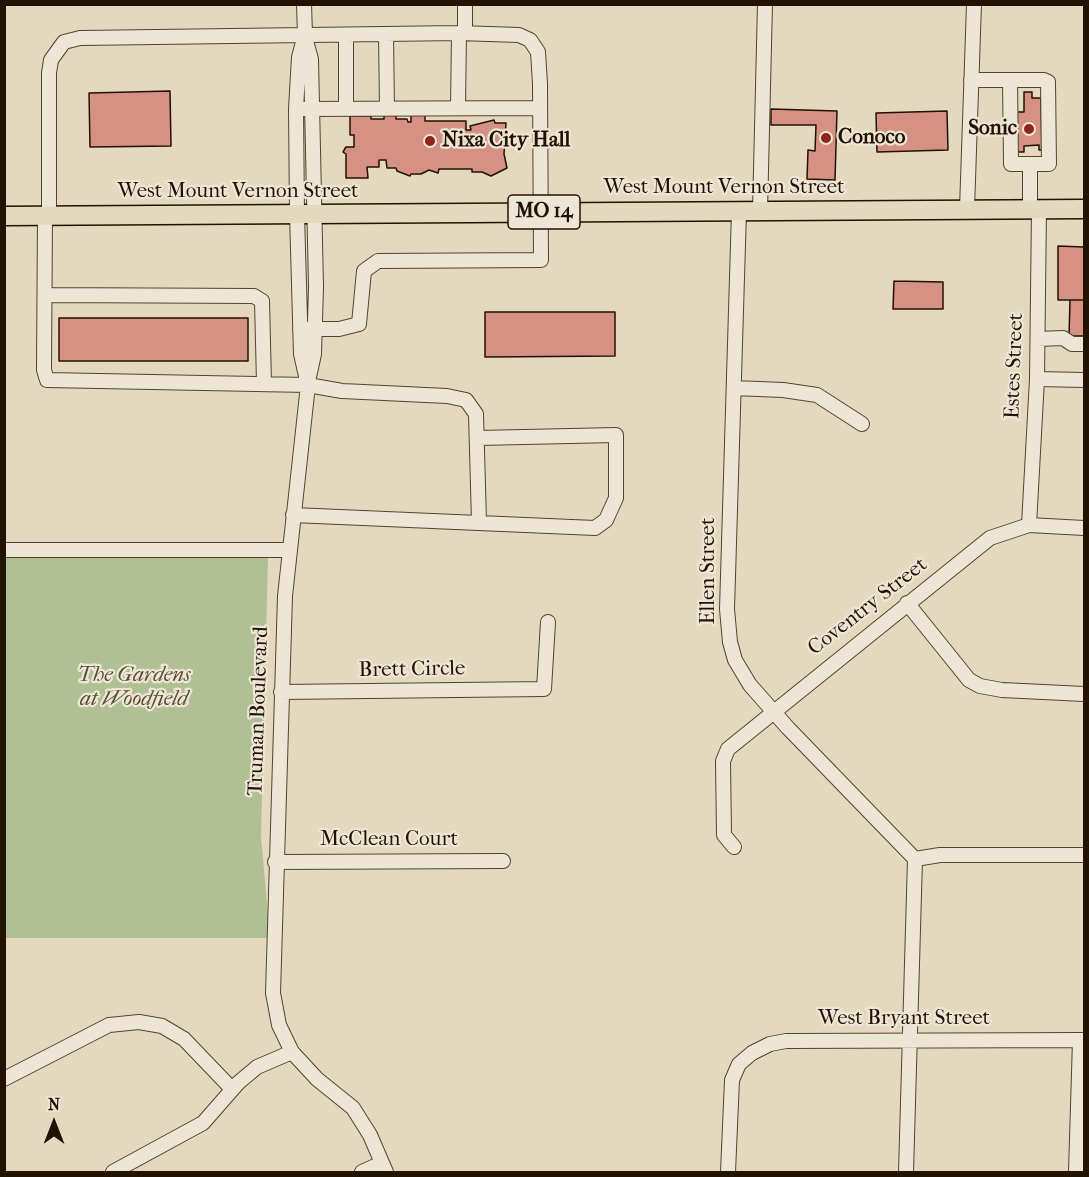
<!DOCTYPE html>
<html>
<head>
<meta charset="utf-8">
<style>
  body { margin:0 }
  #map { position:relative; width:1089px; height:1177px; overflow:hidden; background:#e4d9be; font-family:"IM FELL French Canon",serif }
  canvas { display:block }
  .frame { position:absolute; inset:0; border:6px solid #231102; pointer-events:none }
  .north { position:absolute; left:24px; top:1093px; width:60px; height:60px; -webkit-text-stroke:4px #ede6d5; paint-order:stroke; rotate:0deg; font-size:16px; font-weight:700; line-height:24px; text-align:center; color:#231102 }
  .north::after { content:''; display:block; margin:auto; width:21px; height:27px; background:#231102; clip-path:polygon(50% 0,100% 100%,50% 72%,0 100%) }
</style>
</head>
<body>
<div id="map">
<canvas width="1089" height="1177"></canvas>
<div class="frame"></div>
<div class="north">N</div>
</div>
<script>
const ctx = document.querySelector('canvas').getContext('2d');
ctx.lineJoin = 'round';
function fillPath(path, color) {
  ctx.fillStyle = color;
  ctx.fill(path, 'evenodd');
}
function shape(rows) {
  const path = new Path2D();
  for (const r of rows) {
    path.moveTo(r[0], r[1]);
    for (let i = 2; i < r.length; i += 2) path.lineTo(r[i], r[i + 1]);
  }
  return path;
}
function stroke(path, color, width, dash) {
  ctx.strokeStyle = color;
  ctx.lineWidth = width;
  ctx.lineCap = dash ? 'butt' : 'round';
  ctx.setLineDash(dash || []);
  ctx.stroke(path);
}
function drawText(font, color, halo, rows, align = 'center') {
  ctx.font = font + ' "IM FELL French Canon",serif';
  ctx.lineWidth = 4.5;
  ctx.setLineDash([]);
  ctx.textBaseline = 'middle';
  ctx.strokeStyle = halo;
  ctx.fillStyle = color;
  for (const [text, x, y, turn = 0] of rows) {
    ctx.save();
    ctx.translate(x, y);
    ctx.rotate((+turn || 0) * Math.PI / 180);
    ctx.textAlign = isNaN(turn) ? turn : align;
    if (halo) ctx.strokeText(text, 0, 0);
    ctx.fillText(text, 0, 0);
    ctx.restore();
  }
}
fillPath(shape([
  [279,555,268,557,261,836,270,938,5,938,4,556]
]), '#b1c094');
const building = shape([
  [170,91,171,146,90,147,89,93,170,91],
  [1024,92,1032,92,1032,98,1041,98,1042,150,1039,150,1039,145,1024,146,1024,152,1016,152,1016,112,1024,112,1024,92],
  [771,109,837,111,835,180,807,179,808,150,815,151,816,125,771,125,771,109],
  [947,111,948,150,877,152,876,113,947,111],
  [384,115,396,115,396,119,407,119,408,122,411,122,411,115,425,115,425,121,466,121,466,130,471,130,470,126,494,120,495,123,506,123,504,154,507,168,491,176,482,172,472,172,472,169,439,169,438,173,429,170,421,174,411,174,410,176,397,171,396,168,387,168,386,160,379,160,379,167,367,167,368,178,346,178,346,154,343,152,346,147,354,147,354,135,350,135,350,116,371,116,371,119,384,119,384,115],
  [1058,246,1084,247,1084,300,1058,300,1058,246],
  [894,281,943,282,943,309,893,309,894,281],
  [1070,300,1084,300,1084,336,1069,336,1070,300],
  [485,312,615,312,615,356,485,357,485,312],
  [59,318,248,318,248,361,59,361,59,318]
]);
fillPath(building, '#d49184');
stroke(building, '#231102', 1.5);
const minor = shape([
  [304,4,305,35,299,57,296,109,297,214,301,354,308,385,285,596,273,993,279,1025,292,1052,317,1079,353,1108,370,1135,386,1172],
  [465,4,465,33],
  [386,34,387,109],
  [346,35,346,109],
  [305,37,311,59,316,287,314,354,309,377],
  [971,80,1044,80,1048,82,1049,164,1011,164,1010,80],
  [458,108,459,33],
  [304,109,540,108],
  [967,209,974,4],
  [1030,209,1030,166],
  [739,211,727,609,730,642,735,660,750,685,788,728,915,859,906,1172],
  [760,211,765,4],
  [45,216,44,370,47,380,308,385,342,391,447,396,466,400,476,414,479,522],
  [49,216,49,73,51,60,64,42,80,38,459,33,519,35,530,40,538,52,540,84,541,260,378,261,364,271,359,324,339,329,300,329],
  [45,295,254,296,262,301,264,383],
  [1038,339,1063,338,1072,344,1084,344],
  [1037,379,1084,380],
  [734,388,783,390,817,395,862,424],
  [293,515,595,528,606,520,616,498,616,435,478,438],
  [1029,525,1037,379,1039,209],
  [4,550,288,550],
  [907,603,969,680,980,686,1002,690,1084,694],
  [281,692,544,689,548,622],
  [734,847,724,835,723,761,728,749,990,538,1029,525,1084,528],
  [915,859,940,855,1084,855],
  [275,862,503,861],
  [4,1079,109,1025,139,1022,162,1026,184,1039,232,1089],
  [113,1172,203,1123,238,1083,257,1067,292,1052],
  [362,1172,382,1163],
  [728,1172,732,1080,739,1064,752,1053,770,1044,786,1041,1084,1040],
  [1076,1172,1080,1040]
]);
const major = shape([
  [4,216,1084,209]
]);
stroke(minor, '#534331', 16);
stroke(major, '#231102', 21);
stroke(minor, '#ede6d5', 14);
stroke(major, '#e4d9be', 18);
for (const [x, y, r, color] of [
  [1029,129,6,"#8f2418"],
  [826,138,6,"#8f2418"],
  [430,141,6,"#8f2418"]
]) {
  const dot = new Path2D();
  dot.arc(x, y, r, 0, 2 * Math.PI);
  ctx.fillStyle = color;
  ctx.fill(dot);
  stroke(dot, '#ede6d5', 2);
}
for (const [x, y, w] of [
  [544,212,72]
]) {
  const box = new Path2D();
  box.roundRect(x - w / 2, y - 17, w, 34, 4.5);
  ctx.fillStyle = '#ede6d5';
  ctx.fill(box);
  stroke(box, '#231102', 1.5);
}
drawText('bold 20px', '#231102', null, [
  ["MO 14",544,212]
]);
drawText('bold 21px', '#231102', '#ede6d5', [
  ["Sonic",1017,129,"right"],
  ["Conoco",838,138],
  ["Nixa City Hall",442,141]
], 'left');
drawText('21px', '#231102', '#ede6d5', [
  ["West Mount Vernon Street",724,188],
  ["West Mount Vernon Street",238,192],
  ["Estes Street",1015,366,-88],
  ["Ellen Street",709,571,-90],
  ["Coventry Street",868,607,-38],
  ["Brett Circle",412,670,-1],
  ["Truman Boulevard",259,711,-88],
  ["McClean Court",389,840],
  ["West Bryant Street",904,1019]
]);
drawText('italic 21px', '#554e35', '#ede6d5', [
  ["The Gardens",134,676],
  ["at Woodfield",134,700]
]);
</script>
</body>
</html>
